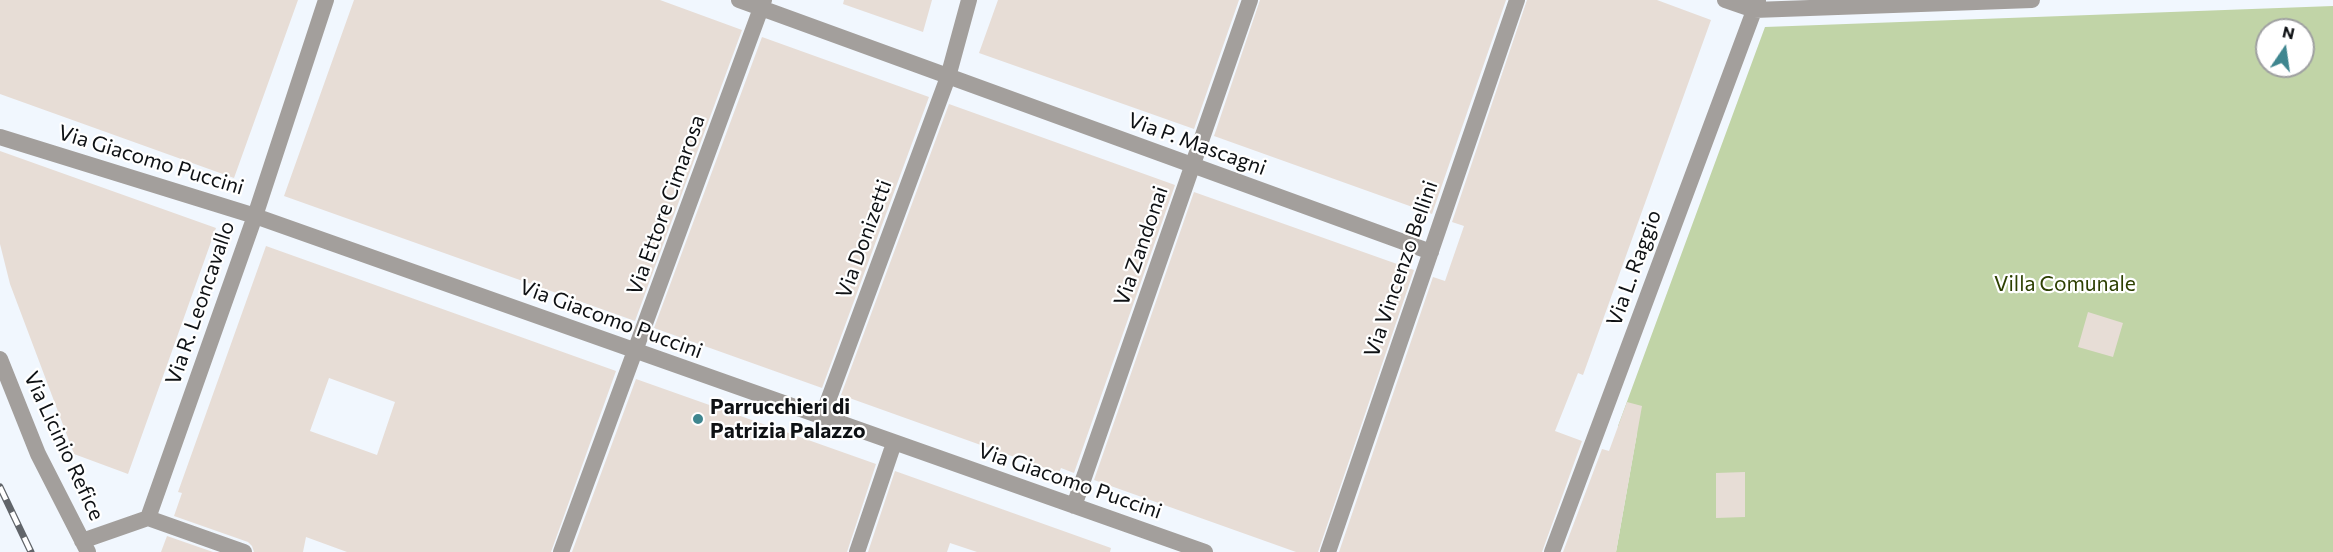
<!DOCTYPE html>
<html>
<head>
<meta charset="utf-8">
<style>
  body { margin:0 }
  #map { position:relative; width:2333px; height:552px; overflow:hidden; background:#f1f7fe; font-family:Commissioner,sans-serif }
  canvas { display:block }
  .north { position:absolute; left:2255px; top:18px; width:60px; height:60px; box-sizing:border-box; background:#fff; border:2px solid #9fa0a1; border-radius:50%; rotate:13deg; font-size:16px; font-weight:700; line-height:24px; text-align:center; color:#0e1114 }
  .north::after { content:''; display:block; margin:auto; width:21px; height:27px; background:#3f868f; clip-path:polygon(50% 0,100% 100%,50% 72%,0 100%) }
</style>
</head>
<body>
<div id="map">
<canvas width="2333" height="552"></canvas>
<div class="north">N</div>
</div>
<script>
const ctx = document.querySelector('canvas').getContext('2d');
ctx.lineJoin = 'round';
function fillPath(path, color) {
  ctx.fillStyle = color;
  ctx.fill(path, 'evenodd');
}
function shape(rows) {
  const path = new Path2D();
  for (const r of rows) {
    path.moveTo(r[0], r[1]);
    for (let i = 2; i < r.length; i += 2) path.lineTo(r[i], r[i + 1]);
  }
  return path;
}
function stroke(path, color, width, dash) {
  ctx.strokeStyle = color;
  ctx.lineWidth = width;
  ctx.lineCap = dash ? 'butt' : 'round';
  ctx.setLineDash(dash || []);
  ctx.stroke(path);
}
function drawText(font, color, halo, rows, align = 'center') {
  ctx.font = font + ' Commissioner,sans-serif';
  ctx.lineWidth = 4.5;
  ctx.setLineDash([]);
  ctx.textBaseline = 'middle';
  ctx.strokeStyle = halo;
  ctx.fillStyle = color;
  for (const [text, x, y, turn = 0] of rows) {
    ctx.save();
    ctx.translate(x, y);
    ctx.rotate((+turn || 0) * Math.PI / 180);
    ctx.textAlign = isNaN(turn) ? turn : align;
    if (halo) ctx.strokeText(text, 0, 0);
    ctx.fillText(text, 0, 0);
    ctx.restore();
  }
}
fillPath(shape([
  [2333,6,2333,552,1616,552,1637,433,1618,426,1765,27],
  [2267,30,2303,30,2303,66,2267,66]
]), '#c1d4a7');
fillPath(shape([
  [0,0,298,0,234,178,0,94],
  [354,0,660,0,742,30,635,321,284,196],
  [844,0,932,0,923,32,843,4],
  [998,0,1239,0,1194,129,979,53],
  [1260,0,1506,0,1432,214,1214,136],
  [1527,0,1657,0,1711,20,1583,375,1578,373,1555,431,1582,441,1542,552,1339,552,1433,277,1445,281,1464,226,1452,222],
  [762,37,929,97,822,388,654,328],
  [949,104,1175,185,1074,473,1061,468,1059,473,841,395],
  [0,151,216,228,128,474,74,454,10,284,0,244],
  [1194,192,1414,270,1318,552,1296,552,1094,480],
  [266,246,616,371,551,552,347,552,306,537,303,552,254,552,252,546,248,542,174,516,182,493,178,492],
  [329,378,395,402,377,455,310,431],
  [2088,312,2123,323,2113,357,2078,347],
  [636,379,876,464,847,552,572,552],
  [1627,402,1642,406,1616,552,1563,552,1602,449,1609,451],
  [895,471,1111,548,1110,552,977,552,950,543,947,552,868,552],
  [1745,472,1745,517,1716,518,1716,473],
  [167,536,213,552,161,552]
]), '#e7ddd6');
stroke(shape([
  [739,0,1431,252],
  [1725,0,1754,10,2032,0],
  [0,137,255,216,1205,552],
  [0,359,38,454,88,552],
  [822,417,948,77,969,0],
  [1074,506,1250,0],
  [148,518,255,216,326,0],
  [82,541,148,518,244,552],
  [561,552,764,0],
  [857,552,894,443],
  [1328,552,1517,0],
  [1552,552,1758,0]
]), '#a39f9c', 16);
const rail = shape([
  [0,487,31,552]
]);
stroke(rail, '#61656a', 7);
stroke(rail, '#fff', 4.5, [14]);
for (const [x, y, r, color] of [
  [698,419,6,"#3f868f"]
]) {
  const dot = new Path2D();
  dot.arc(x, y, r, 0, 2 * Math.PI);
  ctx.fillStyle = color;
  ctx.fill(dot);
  stroke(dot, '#fff', 2);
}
drawText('21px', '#0e1114', '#fff', [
  ["Via P. Mascagni",1197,144,20],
  ["Via Giacomo Puccini",151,160,17],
  ["Via Ettore Cimarosa",666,205,-70],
  ["Via Donizetti",864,239,-70],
  ["Via Zandonai",1141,246,-71],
  ["Via L. Raggio",1634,268,-70],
  ["Via Vincenzo Bellini",1401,269,-71],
  ["Via R. Leoncavallo",200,303,-71],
  ["Via Giacomo Puccini",611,319,20],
  ["Via Licinio Refice",64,446,65],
  ["Via Giacomo Puccini",1070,481,19]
]);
drawText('21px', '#2c3f00', '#fff', [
  ["Villa Comunale",2065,284]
]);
drawText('bold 21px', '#0e1114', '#fff', [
  ["Parrucchieri di",710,407],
  ["Patrizia Palazzo",710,431]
], 'left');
</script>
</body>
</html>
